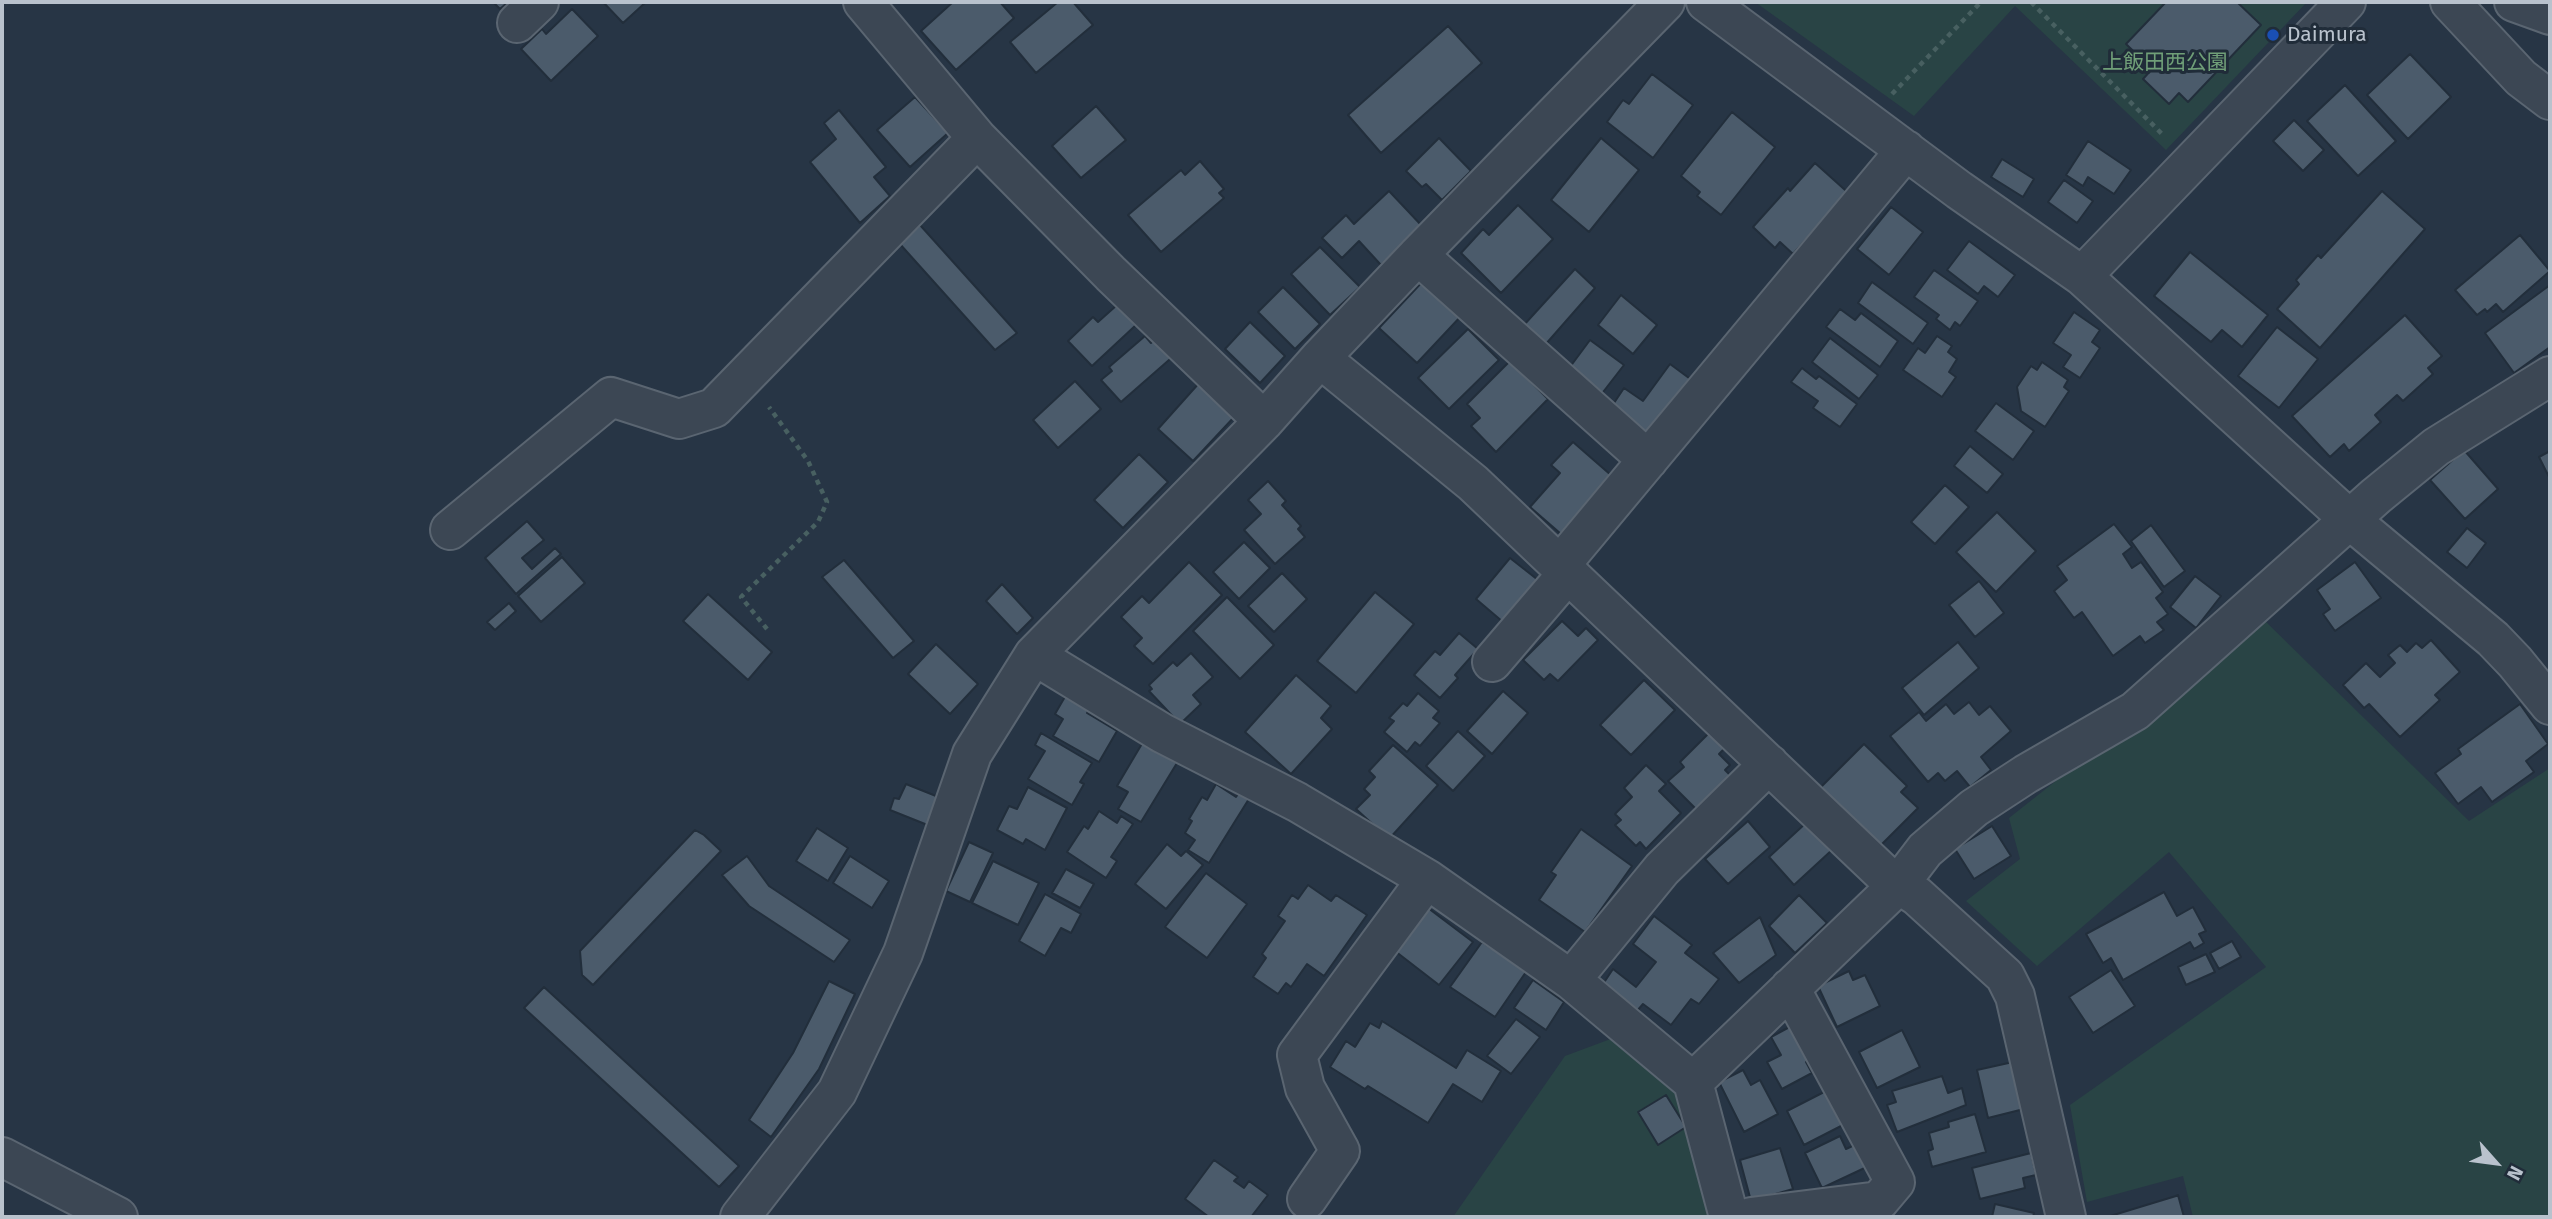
<!DOCTYPE html>
<html>
<head>
<meta charset="utf-8">
<style>
  body { margin:0 }
  #map { position:relative; width:2552px; height:1219px; overflow:hidden; background:#273545; font-family:"Fira Sans",sans-serif }
  canvas { display:block }
  .frame { position:absolute; inset:0; border:4px solid #b9c2cd; pointer-events:none }
  .north { position:absolute; left:2461px; top:1128px; width:70px; height:70px; -webkit-text-stroke:5px #202c39; paint-order:stroke; rotate:118deg; font-size:19px; font-weight:700; line-height:28px; text-align:center; color:#b9c2cd }
  .north::after { content:''; display:block; margin:auto; width:24px; height:32px; background:#b9c2cd; clip-path:polygon(50% 0,100% 100%,50% 72%,0 100%) }
</style>
</head>
<body>
<div id="map">
<canvas width="2552" height="1219"></canvas>
<div class="frame"></div>
<div class="north">N</div>
</div>
<script>
const ctx = document.querySelector('canvas').getContext('2d');
ctx.lineJoin = 'round';
function fillPath(path, color) {
  ctx.fillStyle = color;
  ctx.fill(path, 'evenodd');
}
function shape(rows) {
  const path = new Path2D();
  for (const r of rows) {
    path.moveTo(r[0], r[1]);
    for (let i = 2; i < r.length; i += 2) path.lineTo(r[i], r[i + 1]);
  }
  return path;
}
function stroke(path, color, width, dash) {
  ctx.strokeStyle = color;
  ctx.lineWidth = width;
  ctx.lineCap = dash ? 'butt' : 'round';
  ctx.setLineDash(dash || []);
  ctx.stroke(path);
}
function drawText(font, color, halo, rows, align = 'center') {
  ctx.font = font + ' "Fira Sans","Noto Sans JP",sans-serif';
  ctx.lineWidth = 6;
  ctx.setLineDash([]);
  ctx.textBaseline = 'middle';
  ctx.strokeStyle = halo;
  ctx.fillStyle = color;
  for (const [text, x, y, turn = 0] of rows) {
    ctx.save();
    ctx.translate(x, y);
    ctx.rotate((+turn || 0) * Math.PI / 180);
    ctx.textAlign = isNaN(turn) ? turn : align;
    if (halo) ctx.strokeText(text, 0, 0);
    ctx.fillText(text, 0, 0);
    ctx.restore();
  }
}
fillPath(shape([
  [1755,2,2307,2,2166,150,2015,6,1914,116],
  [2262,618,2469,821,2550,768,2550,1217,2193,1217,2183,1176,2087,1202,2070,1105,2266,967,2169,852,2037,966,1966,901,2020,859,2009,818],
  [1624,1034,1675,1078,1710,1217,1453,1217,1565,1056]
]), '#294445');
const building = shape([
  [493,2,508,2,500,9,493,2],
  [603,2,646,2,623,23,603,2],
  [953,2,1000,2,1014,18,956,70,921,31,953,2],
  [1058,2,1073,2,1093,25,1036,73,1010,42,1058,2],
  [2166,2,2237,2,2261,25,2188,102,2179,93,2169,104,2143,79,2152,69,2126,44,2166,2],
  [572,9,598,36,551,81,521,49,542,29,546,34,572,9],
  [1448,26,1482,63,1381,153,1348,115,1448,26],
  [2410,54,2451,97,2408,139,2367,95,2410,54],
  [1652,74,1693,105,1653,158,1607,122,1623,100,1629,104,1652,74],
  [2345,85,2396,141,2358,176,2307,121,2345,85],
  [915,97,948,133,910,167,877,130,915,97],
  [1096,106,1126,140,1081,178,1052,146,1096,106],
  [839,110,886,167,874,177,890,196,860,223,810,162,836,139,824,123,839,110],
  [1732,112,1775,147,1721,215,1697,196,1700,192,1681,176,1732,112],
  [2294,120,2324,150,2303,171,2273,141,2294,120],
  [1439,138,1471,171,1442,200,1426,184,1422,187,1406,171,1439,138],
  [1601,138,1639,170,1589,232,1551,200,1601,138],
  [2088,141,2131,170,2114,194,2088,177,2083,186,2066,175,2088,141],
  [2002,159,2034,179,2023,197,1991,177,2002,159],
  [1200,161,1224,189,1219,193,1224,198,1161,252,1128,215,1181,170,1185,175,1200,161],
  [1815,163,1854,198,1827,216,1793,254,1780,242,1775,248,1753,227,1788,188,1790,191,1815,163],
  [2064,180,2093,201,2077,223,2048,202,2064,180],
  [1389,191,1422,226,1381,265,1359,241,1342,258,1322,238,1346,215,1354,224,1389,191],
  [2382,191,2425,229,2320,348,2277,309,2299,284,2296,280,2318,255,2321,258,2382,191],
  [1518,205,1553,239,1501,293,1461,253,1483,229,1489,235,1518,205],
  [1891,207,1923,232,1889,275,1857,249,1891,207],
  [920,225,1017,333,995,350,899,243,920,225],
  [2520,235,2550,271,2503,312,2496,304,2487,312,2485,309,2477,315,2455,290,2520,235],
  [1969,241,2015,275,1998,297,1984,286,1978,294,1947,270,1969,241],
  [1320,247,1360,287,1330,315,1291,274,1320,247],
  [2190,252,2268,315,2242,347,2222,330,2211,342,2154,296,2190,252],
  [1575,269,1595,288,1545,345,1523,326,1575,269],
  [1934,270,1978,301,1960,326,1955,322,1950,330,1936,319,1939,315,1914,297,1934,270],
  [1425,279,1463,314,1417,363,1379,328,1425,279],
  [1872,282,1928,323,1913,344,1858,303,1872,282],
  [2550,285,2550,347,2514,373,2485,333,2550,285],
  [1283,287,1320,324,1295,349,1258,312,1283,287],
  [1621,295,1657,325,1633,354,1598,325,1621,295],
  [1117,305,1136,325,1092,366,1068,341,1093,317,1098,322,1117,305],
  [1840,309,1855,320,1861,313,1898,341,1880,367,1826,327,1840,309],
  [2074,312,2100,330,2092,342,2100,348,2080,378,2063,367,2071,355,2053,343,2074,312],
  [2405,315,2442,356,2428,368,2433,374,2403,401,2397,395,2375,415,2381,422,2349,451,2344,444,2330,457,2292,416,2405,315],
  [1250,322,1285,356,1260,383,1225,349,1250,322],
  [2277,327,2318,359,2279,408,2238,376,2277,327],
  [1468,329,1499,360,1449,409,1418,378,1468,329],
  [1160,335,1177,353,1121,402,1101,380,1112,371,1109,367,1145,336,1151,343,1160,335],
  [1937,336,1952,346,1948,352,1957,359,1949,372,1956,377,1942,397,1903,370,1918,348,1925,353,1937,336],
  [1830,338,1878,375,1859,399,1812,362,1830,338],
  [1590,340,1624,365,1600,396,1567,371,1590,340],
  [1510,361,1548,399,1496,452,1471,426,1480,418,1467,404,1510,361],
  [2042,362,2068,380,2064,387,2069,391,2045,427,2021,411,2017,387,2031,366,2037,370,2042,362],
  [1670,364,1693,381,1653,439,1610,409,1624,388,1643,401,1670,364],
  [1802,368,1816,379,1819,376,1857,404,1840,427,1813,408,1818,401,1791,382,1802,368],
  [1075,381,1101,409,1058,448,1033,420,1075,381],
  [1200,382,1236,415,1193,461,1158,429,1200,382],
  [1996,403,2034,431,2013,460,1975,431,1996,403],
  [1573,442,1612,476,1561,534,1530,507,1560,473,1551,465,1573,442],
  [1970,446,2003,474,1987,493,1954,466,1970,446],
  [2464,450,2498,489,2465,519,2430,480,2464,450],
  [2550,451,2550,476,2549,477,2539,457,2550,451],
  [1139,454,1168,482,1123,528,1094,500,1139,454],
  [1268,481,1286,501,1282,505,1301,526,1298,529,1305,537,1275,564,1244,530,1261,514,1248,500,1268,481],
  [1945,485,1969,507,1935,544,1911,522,1945,485],
  [1997,512,2036,551,1996,592,1956,552,1997,512],
  [527,521,544,540,522,558,532,569,555,548,561,554,516,594,485,558,527,521],
  [2114,524,2132,547,2123,554,2132,568,2141,562,2163,592,2156,598,2168,614,2157,622,2164,630,2145,643,2140,636,2113,656,2082,612,2074,618,2054,591,2067,580,2057,566,2114,524],
  [2151,525,2185,571,2164,587,2131,541,2151,525],
  [2467,528,2486,543,2467,568,2447,552,2467,528],
  [1244,542,1270,568,1239,599,1213,572,1244,542],
  [562,557,585,583,541,622,518,596,562,557],
  [1510,558,1538,580,1503,622,1476,599,1510,558],
  [844,560,914,641,893,658,822,577,844,560],
  [1189,562,1222,595,1153,664,1134,646,1142,638,1121,617,1142,596,1149,603,1189,562],
  [2355,562,2381,598,2335,631,2323,614,2330,609,2317,590,2355,562],
  [1282,573,1307,599,1274,632,1248,606,1282,573],
  [2195,576,2221,596,2196,628,2170,607,2195,576],
  [1979,581,2004,613,1975,637,1949,605,1979,581],
  [1002,584,1033,618,1017,634,986,601,1002,584],
  [1375,592,1414,624,1356,693,1317,661,1375,592],
  [708,594,772,652,748,680,683,621,708,594],
  [1227,597,1274,645,1240,679,1193,631,1227,597],
  [509,603,516,611,495,630,487,622,509,603],
  [1562,621,1578,636,1586,628,1598,640,1558,681,1550,674,1544,680,1523,660,1562,621],
  [1459,633,1478,649,1455,675,1458,678,1440,698,1414,675,1435,651,1440,655,1459,633],
  [2431,640,2460,672,2435,695,2440,700,2400,737,2369,704,2364,708,2343,685,2366,663,2380,677,2395,663,2388,655,2400,645,2407,652,2416,643,2422,648,2431,640],
  [1958,642,1979,668,1924,715,1902,688,1958,642],
  [936,644,978,684,950,714,908,674,936,644],
  [1191,653,1213,677,1193,695,1201,704,1180,724,1149,691,1152,689,1149,685,1173,662,1177,666,1191,653],
  [1296,675,1331,706,1321,718,1332,729,1291,774,1245,732,1296,675],
  [1644,680,1675,710,1631,755,1600,725,1644,680],
  [1503,691,1528,713,1492,754,1467,731,1503,691],
  [1418,693,1439,711,1433,718,1440,723,1420,746,1415,742,1407,752,1384,732,1394,721,1389,718,1403,703,1407,706,1418,693],
  [1066,695,1089,708,1087,713,1117,731,1099,762,1053,736,1063,719,1055,714,1066,695],
  [1969,702,1979,715,1990,706,2011,731,1981,757,1991,770,1970,787,1957,771,1945,781,1938,773,1928,782,1890,736,1919,712,1926,721,1946,704,1954,714,1969,702],
  [2520,704,2548,744,2526,761,2534,772,2492,802,2481,787,2458,804,2435,773,2461,754,2458,749,2520,704],
  [1712,730,1727,746,1719,754,1730,765,1725,770,1732,777,1698,811,1668,781,1684,767,1680,762,1712,730],
  [1458,731,1485,756,1453,791,1426,766,1458,731],
  [1041,733,1092,763,1080,782,1084,784,1072,805,1028,779,1045,751,1035,745,1041,733],
  [1143,742,1177,763,1141,822,1118,809,1128,792,1117,786,1143,742],
  [1864,744,1907,786,1901,792,1918,808,1879,847,1819,789,1864,744],
  [1393,745,1438,785,1389,839,1356,809,1370,795,1364,789,1375,777,1369,771,1393,745],
  [1646,765,1666,784,1659,791,1681,813,1646,849,1640,842,1636,846,1615,825,1621,820,1615,814,1632,797,1624,788,1646,765],
  [906,784,941,798,930,826,890,810,894,798,899,799,906,784],
  [1216,784,1236,797,1242,788,1252,794,1209,863,1188,850,1195,840,1185,833,1192,821,1189,819,1202,797,1207,800,1216,784],
  [1028,787,1067,808,1045,850,1026,839,1023,844,997,830,1009,806,1017,809,1028,787],
  [1099,811,1117,823,1121,816,1133,824,1111,857,1117,861,1106,878,1067,852,1084,826,1088,829,1099,811],
  [1748,821,1770,847,1728,884,1705,859,1748,821],
  [1807,822,1832,850,1794,885,1769,857,1807,822],
  [1992,826,2011,856,1974,879,1955,849,1992,826],
  [817,828,848,848,828,881,796,861,817,828],
  [1581,829,1632,866,1585,932,1539,900,1556,875,1551,872,1581,829],
  [695,830,704,835,721,851,593,985,582,975,580,951,695,830],
  [969,842,993,853,970,902,946,891,969,842],
  [1167,844,1181,856,1186,851,1203,865,1166,909,1135,884,1167,844],
  [747,856,769,886,850,940,834,962,749,906,722,875,747,856],
  [850,856,889,881,872,908,833,883,850,856],
  [993,861,1039,883,1018,925,972,903,993,861],
  [1066,869,1094,884,1080,908,1052,893,1066,869],
  [1206,873,1247,904,1207,958,1165,927,1206,873],
  [1308,885,1331,901,1336,895,1367,915,1324,976,1307,964,1291,987,1286,983,1278,994,1253,977,1266,958,1262,954,1285,921,1278,916,1292,895,1298,899,1308,885],
  [2164,892,2177,916,2193,907,2206,931,2199,934,2204,943,2194,949,2190,942,2123,980,2111,958,2103,963,2086,934,2164,892],
  [1045,894,1081,914,1071,933,1061,928,1045,956,1019,941,1045,894],
  [1799,895,1827,923,1795,953,1769,926,1799,895],
  [1428,908,1473,942,1439,985,1395,951,1428,908],
  [1654,916,1692,945,1685,953,1719,979,1699,1004,1691,999,1671,1025,1643,1004,1637,1011,1603,984,1613,969,1636,987,1656,962,1633,944,1654,916],
  [1760,917,1776,955,1739,983,1713,953,1760,917],
  [2232,941,2241,957,2219,969,2210,953,2232,941],
  [1482,942,1491,948,1494,945,1528,969,1495,1017,1450,987,1482,942],
  [2206,954,2215,972,2186,985,2178,967,2206,954],
  [2111,970,2135,1006,2093,1033,2069,997,2111,970],
  [1849,971,1853,980,1865,975,1880,1006,1837,1027,1818,986,1849,971],
  [1533,980,1564,1002,1546,1030,1514,1008,1533,980],
  [829,981,855,994,819,1069,771,1137,749,1120,793,1053,829,981],
  [544,987,739,1166,719,1187,524,1008,544,987],
  [1516,1019,1540,1037,1511,1074,1487,1056,1516,1019],
  [1382,1021,1456,1068,1467,1050,1501,1071,1482,1102,1453,1084,1428,1123,1368,1086,1365,1089,1330,1067,1346,1041,1355,1047,1370,1023,1379,1028,1382,1021],
  [1795,1024,1813,1058,1806,1062,1812,1073,1782,1089,1767,1062,1781,1055,1771,1037,1795,1024],
  [1902,1030,1920,1067,1877,1088,1859,1052,1902,1030],
  [2013,1062,2024,1109,1988,1118,1977,1070,2013,1062],
  [1743,1070,1751,1085,1760,1080,1778,1114,1744,1132,1719,1082,1743,1070],
  [1942,1076,1948,1093,1962,1088,1966,1105,1897,1132,1887,1105,1896,1102,1892,1091,1942,1076],
  [1826,1091,1843,1125,1804,1145,1787,1111,1826,1091],
  [1666,1095,1686,1127,1658,1145,1638,1112,1666,1095],
  [1975,1114,1986,1152,1932,1167,1928,1151,1933,1149,1929,1133,1949,1127,1948,1122,1975,1114],
  [1840,1136,1846,1149,1861,1142,1871,1165,1822,1188,1805,1153,1840,1136],
  [1780,1148,1793,1189,1751,1201,1740,1160,1780,1148],
  [2031,1153,2036,1175,2023,1178,2025,1188,1980,1199,1972,1168,2031,1153],
  [1214,1160,1238,1177,1234,1181,1244,1188,1249,1181,1268,1195,1251,1217,1209,1217,1185,1199,1214,1160],
  [2178,1195,2184,1217,2107,1217,2176,1196,2178,1195],
  [1995,1204,2034,1213,2033,1217,1992,1217,1995,1204]
]);
fillPath(building, '#4b5b6b');
stroke(building, '#222e3b', 2);
const minor = shape([
  [863,2,977,138,1111,274,1264,421],
  [1706,2,1959,190,2082,276,2349,519,2493,639,2515,662,2550,705],
  [2450,2,2521,78,2550,100],
  [2514,2,2550,15],
  [517,23,539,2],
  [1418,255,1648,460],
  [2082,276,2346,2],
  [1320,358,1473,483,1887,877,1917,896,2005,976,2015,996,2066,1217],
  [450,530,611,397,679,419,714,408,977,138],
  [1561,564,1906,150],
  [1034,655,1162,733,1297,802,1427,879,1571,980,1693,1082,1729,1217],
  [1492,662,1569,572],
  [1571,980,1662,869,1769,764],
  [1693,1082,1899,884,1925,850,1974,808,2026,774,2135,711,2376,496,2436,447,2550,376],
  [2,1157,118,1217],
  [1307,1199,1340,1151,1305,1088,1297,1055,1427,879],
  [740,1217,837,1092,903,953,972,754,1034,655,1264,421,1320,358,1418,255,1665,2],
  [1751,1217,1879,1201,1895,1182,1790,988]
]);
stroke(minor, '#5a6571', 42);
stroke(shape([
  [2031,2,2163,135],
  [1892,94,1981,2],
  [767,629,741,597,818,522,827,502,808,461,769,407]
]), '#486061', 4.5, [5, 5]);
stroke(minor, '#3c4754', 38);
for (const [x, y, r, color] of [
  [2273,35,7,"#1a4fb4"]
]) {
  const dot = new Path2D();
  dot.arc(x, y, r, 0, 2 * Math.PI);
  ctx.fillStyle = color;
  ctx.fill(dot);
  stroke(dot, '#202c39', 2.5);
}
drawText('21px', '#b9c2cd', '#202c39', [
  ["Daimura",2287,35]
], 'left');
drawText('21px', '#709f78', '#202c39', [
  ["上飯田西公園",2165,63]
]);
</script>
</body>
</html>
